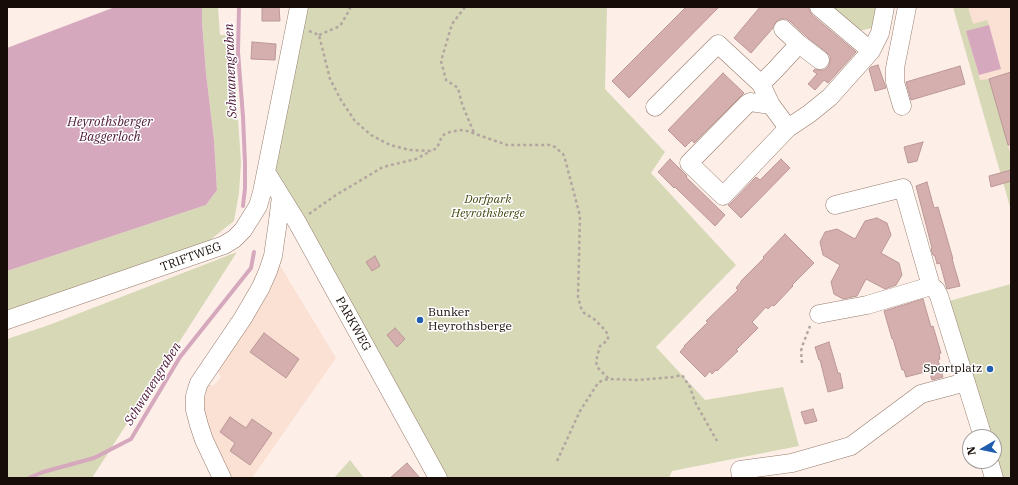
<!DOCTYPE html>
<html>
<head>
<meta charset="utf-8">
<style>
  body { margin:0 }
  #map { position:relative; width:1018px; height:485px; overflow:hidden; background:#fdefe8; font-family:"IBM Plex Serif",serif }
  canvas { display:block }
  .frame { position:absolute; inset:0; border:8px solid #170c07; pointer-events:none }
  .north { position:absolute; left:962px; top:429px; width:40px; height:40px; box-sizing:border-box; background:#fff; border:1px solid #a29e9c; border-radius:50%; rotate:261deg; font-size:11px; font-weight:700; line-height:16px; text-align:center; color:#170c07 }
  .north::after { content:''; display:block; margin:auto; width:14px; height:18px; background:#1f5dae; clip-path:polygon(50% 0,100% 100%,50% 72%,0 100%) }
</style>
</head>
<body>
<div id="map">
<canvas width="1018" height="485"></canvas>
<div class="frame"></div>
<div class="north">N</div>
</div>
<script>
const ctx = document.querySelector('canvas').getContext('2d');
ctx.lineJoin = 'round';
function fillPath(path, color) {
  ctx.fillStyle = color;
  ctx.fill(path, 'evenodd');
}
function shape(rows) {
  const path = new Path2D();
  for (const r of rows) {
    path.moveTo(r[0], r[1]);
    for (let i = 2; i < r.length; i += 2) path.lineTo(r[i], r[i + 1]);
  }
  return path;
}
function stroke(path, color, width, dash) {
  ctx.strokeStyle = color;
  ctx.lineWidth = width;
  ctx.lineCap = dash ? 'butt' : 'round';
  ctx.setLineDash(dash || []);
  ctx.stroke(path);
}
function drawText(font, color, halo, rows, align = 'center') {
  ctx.font = font + ' "IBM Plex Serif",serif';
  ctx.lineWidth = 3;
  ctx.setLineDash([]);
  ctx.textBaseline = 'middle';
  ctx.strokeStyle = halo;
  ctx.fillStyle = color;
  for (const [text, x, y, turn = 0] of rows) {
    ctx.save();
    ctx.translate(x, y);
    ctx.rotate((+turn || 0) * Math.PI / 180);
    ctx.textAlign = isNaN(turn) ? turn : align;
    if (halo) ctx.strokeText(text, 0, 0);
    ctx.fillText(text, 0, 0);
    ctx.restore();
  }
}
fillPath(shape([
  [953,7,1011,7,1011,210,974,81],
  [278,262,336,358,252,478,232,478,206,425,202,407,206,383,213,386,221,377,216,368]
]), '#fae1d4');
fillPath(shape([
  [202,7,218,7,220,35,232,35,241,162,239,193,234,221,205,244,92,283,7,310,7,271,206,205,217,190,214,140,206,73,202,22],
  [308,7,607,7,605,89,665,152,651,173,736,265,656,347,705,400,783,387,799,446,672,471,669,478,448,478,304,218,274,169],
  [828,7,879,7,878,20,872,28,863,30,858,30],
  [953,7,968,7,973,24,987,20,989,25,967,32,980,80,989,79,1011,156,1011,210],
  [237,252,92,478,7,478,7,339,49,325],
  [1011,284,1011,478,1000,478,994,456,994,437,988,437,949,301],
  [350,460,364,478,334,478]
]), '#d6d8b6');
fillPath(shape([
  [115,7,202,7,202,22,206,73,214,140,217,190,206,205,7,271,7,48],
  [989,25,1001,69,979,75,966,31]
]), '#d6a8be');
stroke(shape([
  [239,7,238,52,243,117,245,163,245,188,243,206],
  [29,478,43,472,94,458,131,439,180,357,251,268,254,252]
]), '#d6a8be', 4);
const building = shape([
  [262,7,279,7,280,21,262,21,262,7],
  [686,7,719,7,629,98,612,81,686,7],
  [760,7,808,7,812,15,856,52,828,83,824,80,815,90,808,84,817,74,813,71,815,69,819,70,824,70,828,67,830,62,830,56,826,52,808,38,790,21,786,19,780,19,776,22,773,28,751,53,734,38,760,7],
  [252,42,276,44,275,60,251,59,252,42],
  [878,65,886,88,875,91,869,69,871,67,878,65],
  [960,66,965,84,911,100,906,82,960,66],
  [1011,72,1011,145,1008,145,989,79,1011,72],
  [723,73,744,93,694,143,692,140,685,147,668,130,723,73],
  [923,142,917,161,908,163,904,147,923,142],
  [670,159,687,176,686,177,725,215,715,226,675,187,674,188,658,172,670,159],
  [781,159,790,168,741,218,728,205,731,203,756,177,760,180,781,159],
  [1011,170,1011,181,991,187,989,176,1011,170],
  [927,182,934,208,938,207,953,259,952,259,960,286,947,289,940,263,937,264,935,256,933,255,931,249,932,248,916,186,927,182],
  [877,218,887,223,891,235,881,253,899,263,902,275,896,285,885,289,866,279,857,296,843,299,834,294,831,282,840,265,823,255,820,242,825,232,837,229,855,239,865,221,877,218],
  [785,234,814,263,792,285,793,286,774,306,772,305,768,309,766,307,752,322,758,328,736,350,738,351,717,371,716,370,712,374,710,371,705,377,680,352,685,346,684,346,708,322,706,321,738,290,736,288,741,282,741,281,764,258,763,257,785,234],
  [375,256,380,266,372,271,366,262,375,256],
  [923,299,931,327,933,326,941,353,939,354,940,359,938,360,943,377,932,380,929,371,906,377,904,370,902,370,893,339,892,339,884,311,923,299],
  [395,328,405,339,397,347,387,335,395,328],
  [264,333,299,359,286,378,250,352,264,333],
  [829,342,838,373,840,373,843,388,828,392,820,360,819,360,815,347,829,342],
  [813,409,817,421,805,424,801,412,813,409],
  [230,417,246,428,252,419,272,433,250,465,230,451,235,443,220,432,230,417],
  [407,463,420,478,390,478,407,463]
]);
fillPath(building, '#d4afae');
stroke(building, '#bc9797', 1);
const minor = shape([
  [819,7,871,51],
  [783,29,799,44,820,60],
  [761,84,775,70,799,44],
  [771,105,750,102,747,104,689,163,723,196,788,128,809,114,830,97,871,51,880,33,883,18,885,7],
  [902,106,895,82,895,68,901,38,907,7],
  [655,107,718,44,761,84,771,105,788,128],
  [266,172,297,222,438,478],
  [835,205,903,188,931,286],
  [819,314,867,305,931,286,936,290,939,296,983,437],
  [7,320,224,245,234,239,243,230,258,206,262,192,299,7],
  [989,461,994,478],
  [222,478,204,440,199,425,195,410,195,396,197,389,199,383,243,318,261,287,268,271,273,256,278,221,281,196],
  [741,478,740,470,792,463,851,446,921,394,966,382]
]);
stroke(minor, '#977a6a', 19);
stroke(shape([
  [465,7,452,24,441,61,446,80,458,88,462,104,474,133],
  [309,31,319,35,330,79,341,100,355,121,371,135,390,145,410,150,431,151,437,148,442,136,445,134,450,132,461,130,467,131,507,145,550,145,555,147,563,154,565,159,580,216,578,297,581,308,584,313,594,319,605,330,608,335,608,340,600,346,596,361,597,367,609,379],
  [319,35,340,26,350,9,349,7],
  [309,214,336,195,383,167,416,159,431,151],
  [802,363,801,351,803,344,810,326],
  [557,461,580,411,598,383,603,380,609,379,638,380,673,377,682,375,690,387,695,402,704,418,717,441]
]), '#b3a6a0', 2.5, [3, 3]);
stroke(minor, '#fff', 18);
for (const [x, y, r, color] of [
  [420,320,4,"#1f5dae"],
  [990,369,4,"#1f5dae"]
]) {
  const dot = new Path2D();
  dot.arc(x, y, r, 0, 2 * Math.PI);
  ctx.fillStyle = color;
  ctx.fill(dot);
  stroke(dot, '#fff', 1.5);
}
drawText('italic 12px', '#454610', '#fff', [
  ["Dorfpark",488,200],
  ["Heyrothsberge",488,214]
]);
drawText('12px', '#170c07', '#fff', [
  ["TRIFTWEG",191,257,-20],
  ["PARKWEG",353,324,61]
]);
drawText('12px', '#170c07', '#fff', [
  ["Bunker",428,313],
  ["Heyrothsberge",428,327],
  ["Sportplatz",982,369,"right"]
], 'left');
drawText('italic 13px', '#4c1535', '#fff', [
  ["Schwanengraben",231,71,-92],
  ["Heyrothsberger",110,122],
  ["Baggerloch",110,137],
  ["Schwanengraben",153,384,-58]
]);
</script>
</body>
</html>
